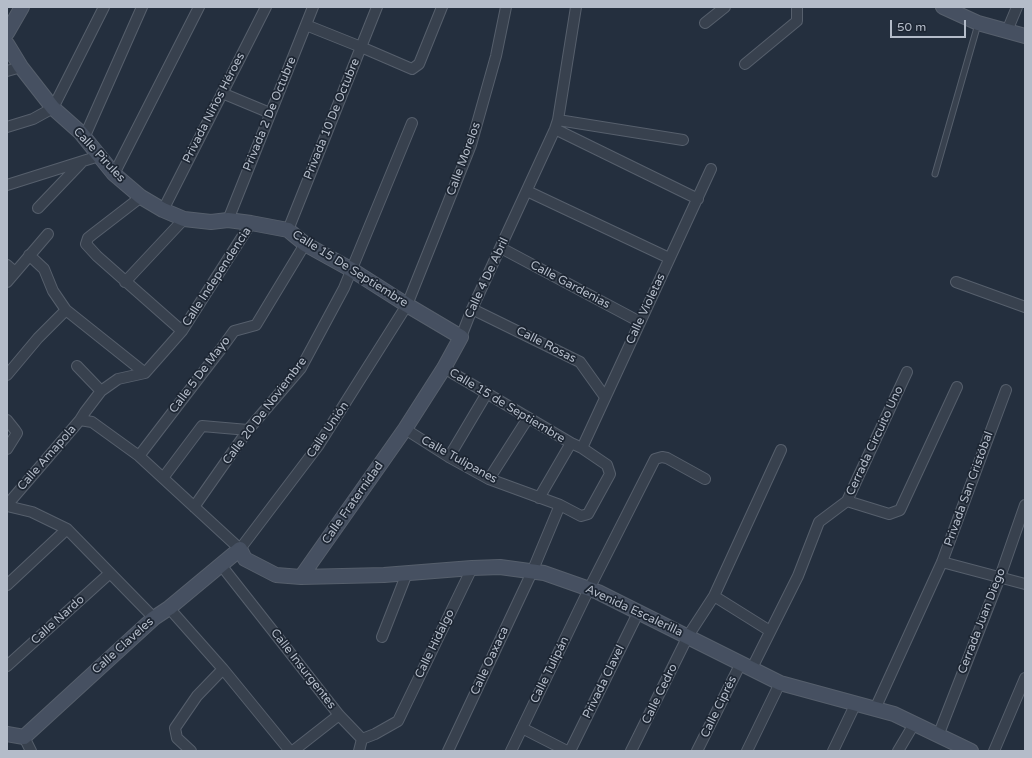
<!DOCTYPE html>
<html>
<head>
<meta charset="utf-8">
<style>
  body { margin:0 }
  #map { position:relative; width:1032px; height:758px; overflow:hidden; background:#242f3e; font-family:"Varela Round",sans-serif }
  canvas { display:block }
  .frame { position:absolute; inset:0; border:8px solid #b4bcc9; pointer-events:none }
  .scale { position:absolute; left:890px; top:20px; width:76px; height:18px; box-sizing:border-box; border:2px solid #b4bcc9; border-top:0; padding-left:5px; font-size:12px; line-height:14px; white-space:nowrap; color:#b4bcc9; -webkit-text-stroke:3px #1d2633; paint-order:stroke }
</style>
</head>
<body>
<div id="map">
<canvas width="1032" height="758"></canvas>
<div class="frame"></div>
<div class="scale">50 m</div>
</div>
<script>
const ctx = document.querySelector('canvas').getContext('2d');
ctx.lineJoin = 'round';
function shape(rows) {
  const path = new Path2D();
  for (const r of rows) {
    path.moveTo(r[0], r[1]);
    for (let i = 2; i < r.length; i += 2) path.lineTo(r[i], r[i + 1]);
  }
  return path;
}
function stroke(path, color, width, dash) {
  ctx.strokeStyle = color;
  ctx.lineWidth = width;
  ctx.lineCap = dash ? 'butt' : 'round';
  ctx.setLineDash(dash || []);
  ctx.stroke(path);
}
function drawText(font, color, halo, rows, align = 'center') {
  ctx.font = font + ' "Varela Round",sans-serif';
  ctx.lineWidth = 3.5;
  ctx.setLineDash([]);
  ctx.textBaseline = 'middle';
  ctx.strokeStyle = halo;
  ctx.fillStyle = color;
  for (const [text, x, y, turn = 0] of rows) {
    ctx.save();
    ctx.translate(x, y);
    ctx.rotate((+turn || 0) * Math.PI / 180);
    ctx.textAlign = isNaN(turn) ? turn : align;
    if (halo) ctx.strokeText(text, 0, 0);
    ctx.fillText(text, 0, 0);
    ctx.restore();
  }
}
const lane = shape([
  [935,174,978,24]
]);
const street = shape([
  [705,23,725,7],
  [306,25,361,47,412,69,419,64,442,7],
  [1007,31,1017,7],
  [745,64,797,21,797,7],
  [7,71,21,67],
  [222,93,270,113],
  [558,120,683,140],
  [7,127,33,119,53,108,104,7],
  [555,129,698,199],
  [84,138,142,7],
  [114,174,199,7],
  [7,185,99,156],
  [527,191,669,258],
  [141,197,93,234,88,238,86,244,97,256,182,331],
  [38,208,81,163],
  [163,210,266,7],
  [228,220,313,7],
  [288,230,377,7],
  [501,248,640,322],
  [29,255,44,269,53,291,66,310,145,373],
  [7,265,15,272],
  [7,282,48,234],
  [125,282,184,219],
  [956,282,1025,307],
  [472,309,580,362,605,397],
  [461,337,472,309,555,129,558,120,576,7],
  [77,366,101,391],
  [7,375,38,338,66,310],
  [7,420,15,430,17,433,7,449],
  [80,420,85,412,101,391,118,379,145,373,182,331,251,223],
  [405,429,449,457,489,479,560,505,581,516,588,514,610,474,607,465,582,448,571,443,444,368],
  [582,448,711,169],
  [139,456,221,349,234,331,256,325,305,244],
  [449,457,487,393],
  [163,478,202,426,248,430],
  [489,479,528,418],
  [539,498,571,443],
  [847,501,889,514,900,510,957,387],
  [7,505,80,420,92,422,139,456,240,549,318,446,407,305,471,145,496,56,506,7],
  [7,506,32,512,67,529,154,618],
  [194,507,248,430,301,368,344,288,412,123],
  [942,562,1025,584],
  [221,565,339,715,362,739,375,734,398,721,472,568],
  [7,585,67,529],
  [714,596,781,450],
  [169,608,223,669,290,751],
  [382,637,407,573],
  [7,666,110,573],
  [752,668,798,576,819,522,847,501,907,372],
  [875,709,942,562,1006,390],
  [522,728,567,751],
  [938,736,1000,577,1025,505],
  [24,737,31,751],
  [191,751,177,738,175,728,197,696,223,669],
  [293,751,339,715],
  [359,751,362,739],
  [448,751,532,572,560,505],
  [511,751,589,589,655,459,662,457,667,458,705,479],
  [570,751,638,613],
  [631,751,688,636,714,596,770,631],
  [697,751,741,663],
  [747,751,780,683],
  [833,751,856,703],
  [898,751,914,724],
  [994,751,1025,678]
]);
const secondary = shape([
  [943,7,978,23,1025,36],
  [7,33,22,7],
  [7,44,21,67,53,108,80,132,114,174,141,197,163,210,184,219,211,222,228,220,251,223,288,230,305,244,352,270,407,305,461,337,444,368,405,429,301,577],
  [7,734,24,737,154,618,169,608,240,549,245,559,276,575,301,577,384,575,472,568,500,567,544,573,598,592,780,683,894,714,971,751]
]);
stroke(lane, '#565f6c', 7);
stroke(street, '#565f6c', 12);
stroke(secondary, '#565f6c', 16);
stroke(lane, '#38414e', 5);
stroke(street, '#38414e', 10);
stroke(secondary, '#465061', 14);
drawText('12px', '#b4bcc9', '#1d2633', [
  ["Privada Niños Héroes",214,108,-63],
  ["Privada 2 De Octubre",270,114,-68],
  ["Privada 10 De Octubre",332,119,-68],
  ["Calle Pirules",99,155,47],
  ["Calle Morelos",464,159,-70],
  ["Calle 15 De Septiembre",350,269,32],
  ["Calle Independencia",217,277,-57],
  ["Calle 4 De Abril",487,278,-65],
  ["Calle Gardenias",570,285,28],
  ["Calle Violetas",646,309,-65],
  ["Calle Rosas",546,345,27],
  ["Calle 5 De Mayo",200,375,-53],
  ["Calle 15 de Septiembre",507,406,31],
  ["Calle 20 De Noviembre",265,411,-53],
  ["Calle Unión",328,430,-56],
  ["Cerrada Circuito Uno",875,441,-65],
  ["Calle Amapola",47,458,-49],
  ["Calle Tulipanes",459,460,29],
  ["Privada San Cristóbal",969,489,-70],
  ["Calle Fraternidad",353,503,-55],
  ["Avenida Escalerilla",634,611,25],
  ["Calle Nardo",58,620,-42],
  ["Cerrada Juan Diego",982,621,-69],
  ["Calle Hidalgo",435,644,-64],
  ["Calle Claveles",123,646,-42],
  ["Calle Oaxaca",490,661,-65],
  ["Calle Insurgentes",303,669,52],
  ["Calle Tulipán",550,670,-64],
  ["Privada Clavel",604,682,-64],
  ["Calle Cedro",660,694,-64],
  ["Calle Ciprés",719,707,-64]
]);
</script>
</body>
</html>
